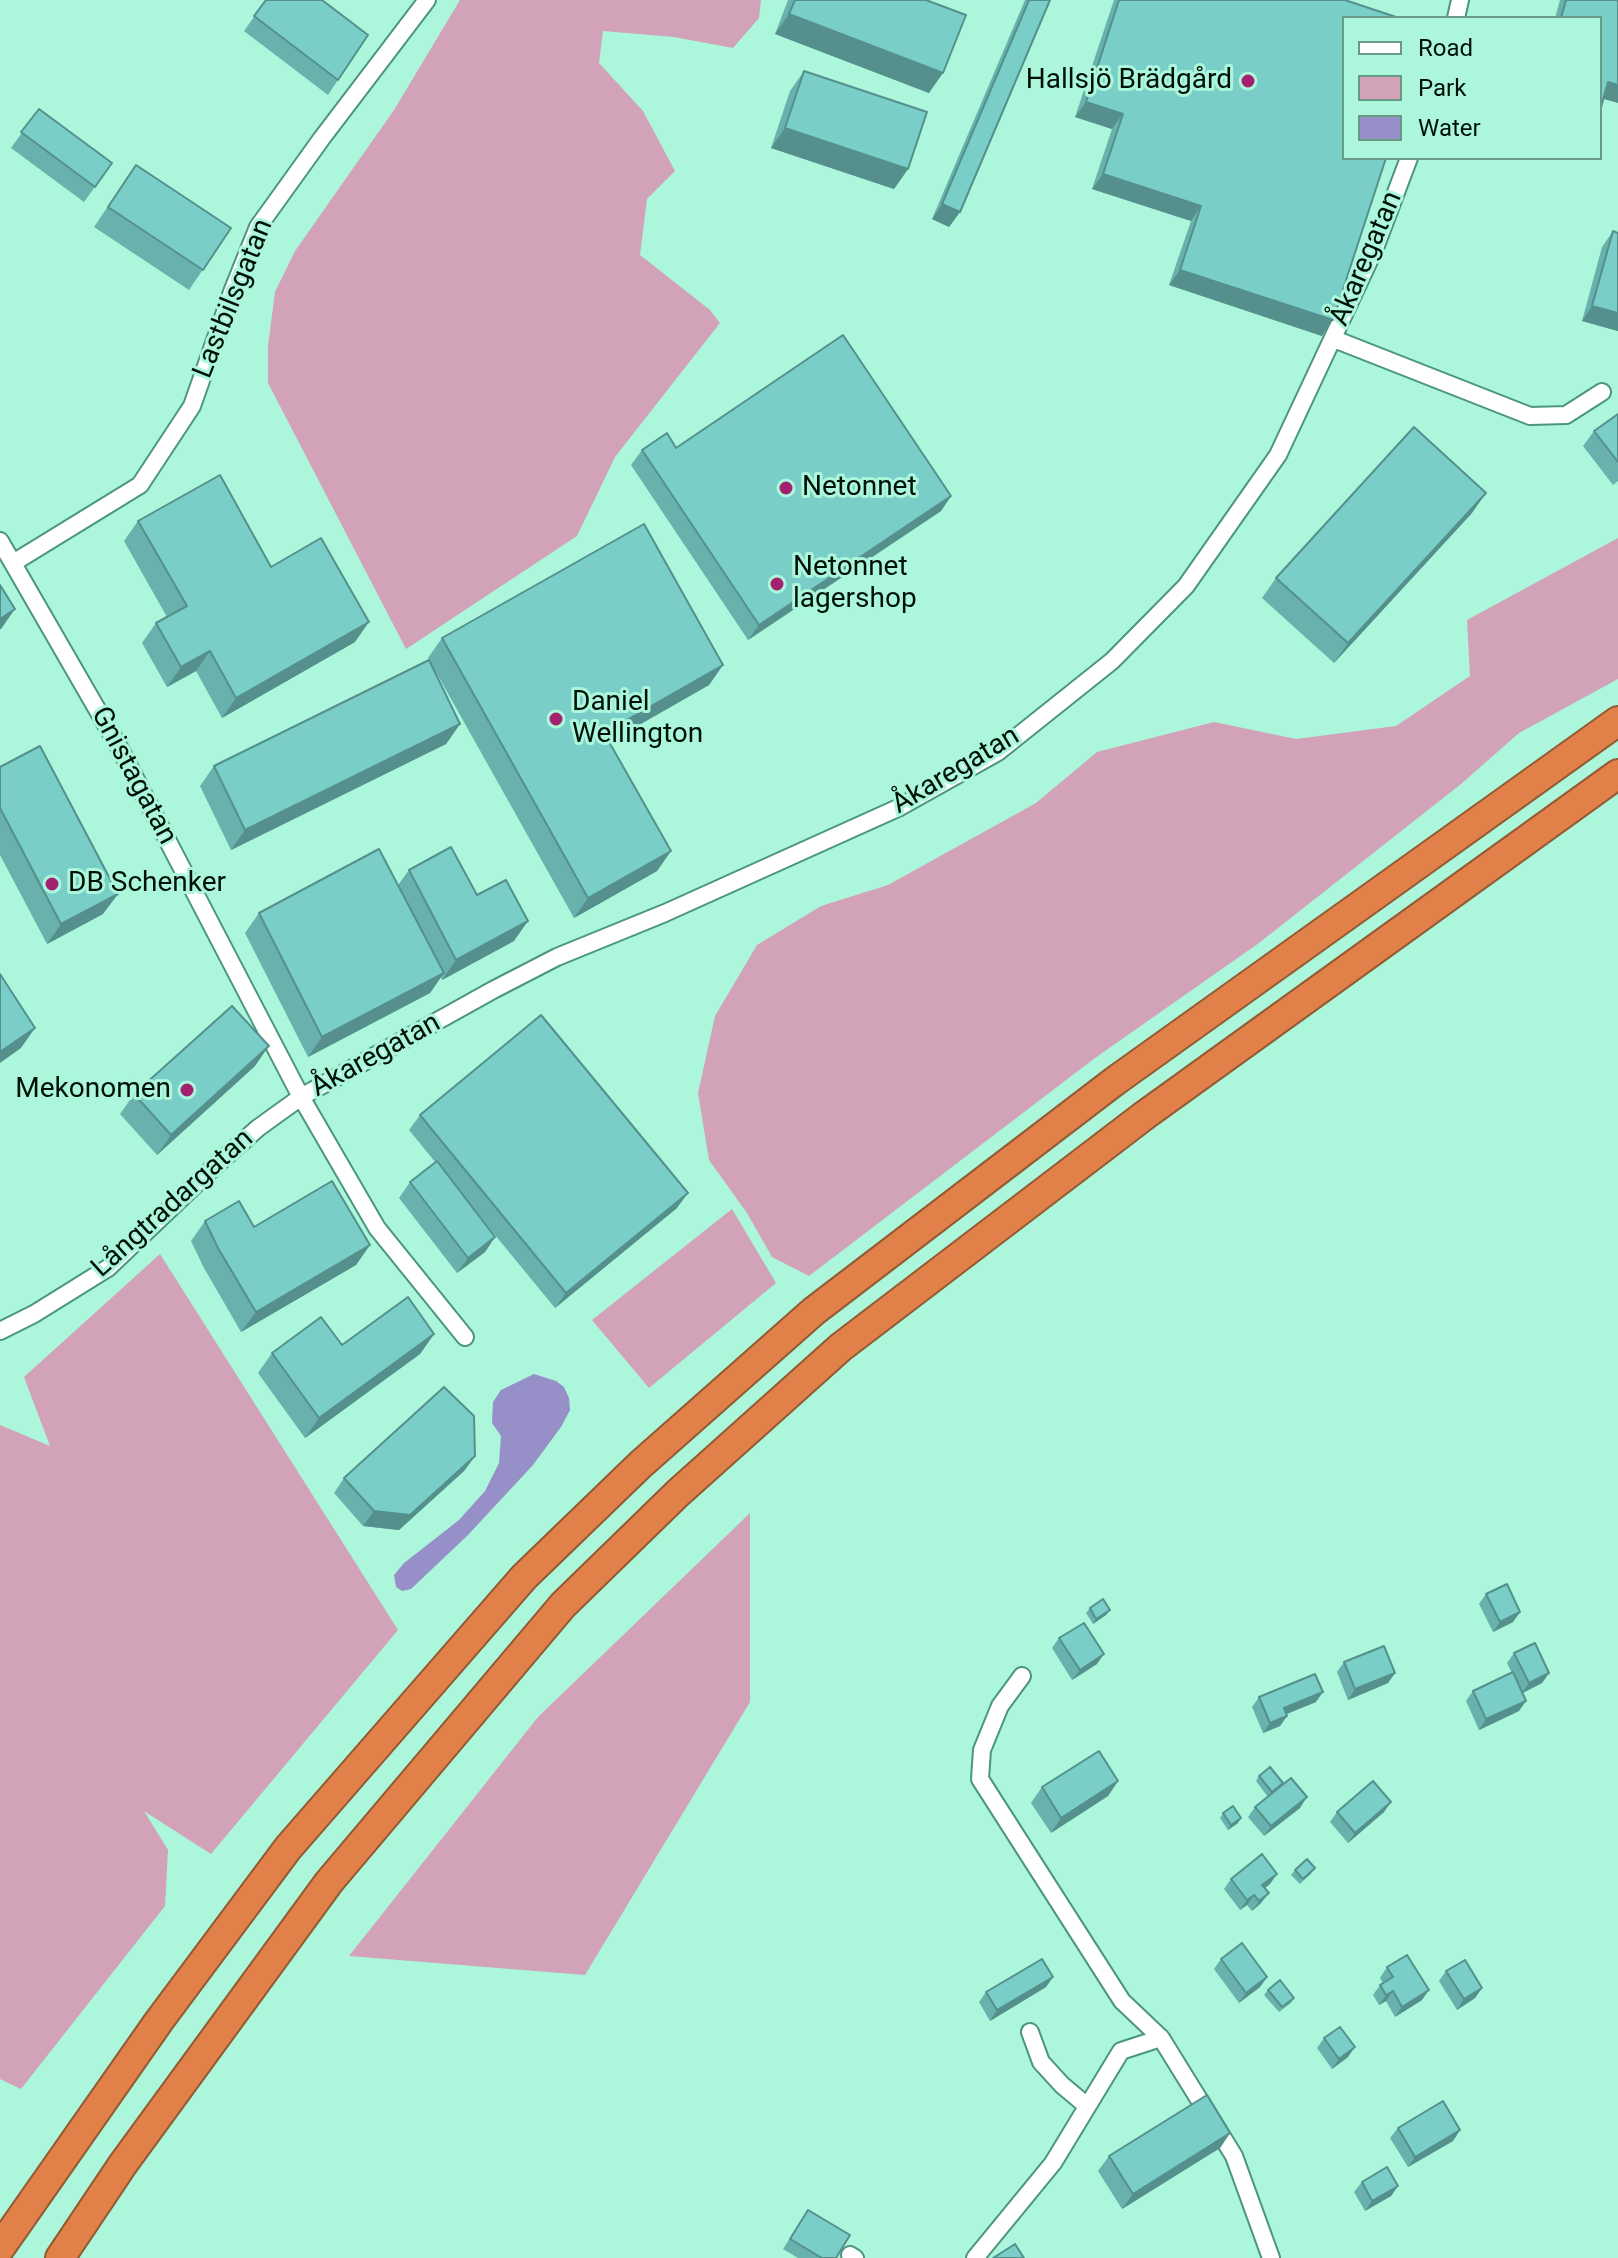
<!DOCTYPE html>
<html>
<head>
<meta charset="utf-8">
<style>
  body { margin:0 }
  #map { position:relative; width:1618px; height:2258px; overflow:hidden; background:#acf7db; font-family:Roboto,sans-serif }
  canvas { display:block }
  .legend { position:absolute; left:1342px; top:16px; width:260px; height:144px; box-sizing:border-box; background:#acf7db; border:2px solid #679b87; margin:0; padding:10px 14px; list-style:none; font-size:24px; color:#00110a }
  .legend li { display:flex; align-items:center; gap:16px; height:40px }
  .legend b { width:40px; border:2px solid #679b87 }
</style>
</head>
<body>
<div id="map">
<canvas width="1618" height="2258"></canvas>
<ul class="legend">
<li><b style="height:10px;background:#fff"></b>Road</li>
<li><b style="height:22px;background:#d1a2b8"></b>Park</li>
<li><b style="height:22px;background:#968fc8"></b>Water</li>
</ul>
</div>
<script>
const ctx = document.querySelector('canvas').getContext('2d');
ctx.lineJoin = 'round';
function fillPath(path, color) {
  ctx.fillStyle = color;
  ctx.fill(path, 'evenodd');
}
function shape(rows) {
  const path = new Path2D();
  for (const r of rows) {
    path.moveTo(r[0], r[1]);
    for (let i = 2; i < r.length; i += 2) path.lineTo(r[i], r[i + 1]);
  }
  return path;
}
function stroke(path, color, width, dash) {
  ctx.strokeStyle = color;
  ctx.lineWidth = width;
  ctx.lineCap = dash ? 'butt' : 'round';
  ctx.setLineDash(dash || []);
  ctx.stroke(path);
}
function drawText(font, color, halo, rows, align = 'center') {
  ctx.font = font + ' Roboto,sans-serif';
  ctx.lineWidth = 6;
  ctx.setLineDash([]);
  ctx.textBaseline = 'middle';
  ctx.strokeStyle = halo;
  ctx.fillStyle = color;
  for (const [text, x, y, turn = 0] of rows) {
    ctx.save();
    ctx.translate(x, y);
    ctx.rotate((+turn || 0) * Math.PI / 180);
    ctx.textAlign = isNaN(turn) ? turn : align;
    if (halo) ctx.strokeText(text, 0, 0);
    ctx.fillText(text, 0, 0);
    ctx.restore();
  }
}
fillPath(shape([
  [460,0,761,0,759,18,733,48,674,37,603,31,599,63,643,111,675,171,647,199,640,255,710,310,720,323,615,457,577,536,406,649,268,383,268,346,275,292,295,251,394,110],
  [1618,538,1618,679,1519,733,1461,784,1259,943,1095,1058,809,1276,772,1257,747,1213,709,1160,698,1093,715,1016,757,945,821,906,888,885,1036,803,1097,752,1214,722,1296,739,1396,726,1470,676,1467,620],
  [732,1209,776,1283,649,1388,592,1320],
  [160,1254,398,1630,211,1854,144,1811,168,1850,165,1906,21,2089,0,2079,0,1425,50,1446,24,1377],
  [750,1513,750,1702,585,1975,349,1956,538,1717]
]), '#d1a2b8');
fillPath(shape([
  [534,1374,556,1381,564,1387,569,1398,570,1410,561,1427,533,1465,468,1535,411,1589,402,1591,396,1587,394,1575,404,1563,459,1520,485,1491,499,1463,501,1436,492,1423,493,1402,501,1390]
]), '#968fc8');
const minor = shape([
  [1456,18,1460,0],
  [1334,339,1530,416,1566,415,1602,392],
  [0,541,120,749,301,1097,377,1228,465,1337],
  [13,563,140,485,192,406,232,292,258,227,322,138,427,0],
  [0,1331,34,1314,108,1268,215,1166,258,1128,301,1097,493,990,557,957,665,913,898,808,998,752,1112,661,1186,586,1278,455,1375,248,1409,158],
  [1022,1676,1000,1706,982,1750,980,1779,1122,2001,1161,2038],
  [1030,2032,1041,2062,1062,2085,1087,2106],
  [850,2255,855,2258],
  [975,2258,1053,2163,1121,2051,1161,2038,1234,2156,1271,2258]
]);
const motorway = shape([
  [0,2248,159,2021,288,1848,524,1577,641,1464,814,1311,1115,1081,1618,721],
  [60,2258,123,2164,329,1882,563,1605,678,1493,841,1347,1145,1115,1618,774]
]);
stroke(minor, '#4c967d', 20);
stroke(motorway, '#925a33', 32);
stroke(minor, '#fff', 16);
stroke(motorway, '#e18149', 28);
fillPath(shape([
  [266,0,338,80,328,95,244,31],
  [788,0,926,0,929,93,775,34],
  [1025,0,1050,0,960,212,949,227,932,219],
  [1114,0,1345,0,1322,336,1169,285,1191,221,1092,189,1112,129,1075,117],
  [1560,0,1618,0,1600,18,1555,18],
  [804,71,908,169,894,189,771,148,790,91],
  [39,109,112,163,84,202,11,148],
  [136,165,231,228,189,290,94,227],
  [1613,231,1618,233,1618,331,1582,321,1602,247],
  [1618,414,1618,481,1613,485,1583,446,1594,431],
  [676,448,951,496,941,511,748,640,631,465,642,450],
  [1472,513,1334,663,1262,598,1276,578],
  [138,521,271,567,355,642,222,718,196,671,167,687,142,643,156,623,167,617,124,541],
  [442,638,723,665,709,685,609,742,671,851,657,871,574,918,428,658],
  [460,724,446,744,231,850,200,786,214,766],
  [0,767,103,914,47,944,0,855],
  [409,870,477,895,514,941,442,980,441,977,430,993,308,1057,245,933,259,913,398,885],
  [255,1066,157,1155,120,1114,134,1094],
  [420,1115,677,1208,555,1308,481,1218,495,1237,485,1252,457,1273,399,1198,410,1182,436,1163,409,1130],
  [205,1221,254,1227,370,1245,356,1265,241,1332,204,1268,191,1241],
  [434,1334,420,1354,305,1438,258,1373,272,1353],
  [475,1456,464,1471,399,1530,363,1526,334,1493,344,1478],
  [1486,1594,1520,1612,1513,1622,1493,1632,1479,1604],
  [1090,1608,1110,1610,1106,1615,1093,1624,1086,1613],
  [1059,1638,1097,1664,1072,1680,1052,1648],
  [1514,1653,1549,1673,1542,1683,1523,1693,1519,1711,1479,1730,1466,1701,1473,1691,1512,1673,1507,1663],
  [1344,1662,1395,1673,1388,1683,1348,1700,1337,1672],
  [1259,1697,1316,1702,1286,1714,1287,1716,1280,1726,1263,1733,1252,1707],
  [1259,1776,1283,1783,1280,1787,1300,1808,1264,1836,1248,1817,1255,1807,1268,1797,1256,1781],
  [1118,1781,1108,1796,1051,1833,1031,1803,1042,1787],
  [1337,1812,1384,1812,1348,1843,1330,1822],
  [1223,1813,1238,1823,1228,1830,1220,1818],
  [1295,1870,1312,1873,1300,1884,1291,1875],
  [1231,1879,1270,1884,1264,1888,1261,1903,1252,1911,1247,1905,1240,1910,1224,1889],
  [1221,1959,1267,1977,1260,1987,1239,2003,1214,1969],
  [1387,1967,1422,2000,1395,2017,1386,2001,1379,2005,1373,1995,1380,1985,1383,1983,1380,1978],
  [1446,1971,1482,1988,1475,1998,1457,2010,1439,1981],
  [1053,1977,1046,1987,990,2021,979,2002,986,1992],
  [1268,1990,1294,1998,1291,2003,1279,2012,1264,1995],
  [1324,2038,1348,2057,1332,2069,1317,2048],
  [1398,2128,1460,2130,1453,2141,1408,2167,1390,2138],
  [1230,2133,1220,2148,1122,2209,1098,2171,1109,2156],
  [1362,2182,1398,2186,1391,2196,1365,2211,1354,2192],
  [808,2210,836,2258,798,2258,783,2249]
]), '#68b1ac');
fillPath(shape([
  [789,14,943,73,929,93,775,34],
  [1608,82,1618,85,1618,103,1600,98],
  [1086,102,1123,114,1112,129,1075,117],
  [785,128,908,169,894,189,771,148],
  [1103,174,1201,206,1191,221,1092,189],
  [942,204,960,212,949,227,932,219],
  [1180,270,1333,320,1322,336,1169,285],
  [1592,306,1618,313,1618,331,1582,321],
  [1486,493,1472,513,1334,663,1348,643],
  [951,496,941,511,748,640,759,625],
  [15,609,1,629,0,629,0,619],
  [369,622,355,642,222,718,236,698],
  [210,651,196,671,167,687,181,667],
  [723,665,709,685,590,753,604,733],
  [460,724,446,744,231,850,245,830],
  [671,851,657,871,574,918,588,898],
  [118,894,103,914,47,944,61,924],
  [528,921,514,941,442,980,456,960],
  [444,973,430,993,308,1057,322,1037],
  [35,1028,21,1048,0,1063,0,1052],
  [269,1046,255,1066,157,1155,171,1135],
  [688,1193,677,1208,555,1308,566,1293],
  [495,1237,485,1252,457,1273,468,1258],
  [370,1245,356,1265,241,1332,256,1312],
  [434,1334,420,1354,305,1438,319,1418],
  [475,1456,464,1471,399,1530,363,1526,374,1511],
  [1110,1610,1106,1615,1093,1624,1096,1619],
  [1520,1612,1513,1622,1493,1632,1500,1622],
  [1104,1654,1097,1664,1072,1680,1080,1670],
  [1395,1673,1388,1683,1348,1700,1355,1689],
  [1549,1673,1542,1683,1522,1693,1529,1683],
  [1323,1692,1316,1702,1277,1718,1284,1708],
  [1526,1701,1519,1711,1479,1730,1486,1719],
  [1287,1716,1280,1726,1263,1733,1270,1723],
  [1118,1781,1108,1796,1051,1833,1061,1818],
  [1307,1797,1300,1808,1264,1836,1271,1826],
  [1391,1802,1384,1812,1348,1843,1355,1833],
  [1241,1818,1238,1823,1228,1830,1231,1825],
  [1277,1874,1270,1884,1255,1896,1262,1885],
  [1269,1893,1261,1903,1252,1911,1259,1901],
  [1254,1895,1247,1905,1240,1910,1247,1900],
  [1053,1977,1046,1987,990,2021,997,2010],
  [1267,1977,1260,1987,1239,2003,1246,1993],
  [1482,1988,1475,1998,1457,2010,1464,1999],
  [1429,1990,1422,2000,1395,2017,1402,2007],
  [1393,1991,1386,2001,1379,2005,1386,1995],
  [1355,2047,1348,2057,1332,2069,1339,2059],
  [1460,2130,1453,2141,1408,2167,1415,2157],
  [1230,2133,1220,2148,1122,2209,1133,2194],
  [1398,2186,1391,2196,1365,2211,1372,2201]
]), '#55908c');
const building = shape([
  [266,0,322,0,368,35,338,80,254,16,266,0],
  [795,0,926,0,966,15,943,73,789,14,795,0],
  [1029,0,1050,0,960,212,942,204,1029,0],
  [1119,0,1345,0,1399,18,1344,18,1344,158,1386,158,1333,320,1180,270,1201,206,1103,174,1123,114,1086,102,1119,0],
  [1566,0,1618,0,1618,85,1608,82,1600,111,1600,18,1561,18,1566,0],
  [804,71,927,112,908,169,785,128,804,71],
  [39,109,112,163,95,187,21,132,39,109],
  [136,165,231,228,203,270,108,207,136,165],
  [1613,231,1618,233,1618,313,1592,306,1613,231],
  [843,335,951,496,759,625,642,450,667,433,676,448,843,335],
  [1618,414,1618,462,1594,431,1618,414],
  [1414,427,1486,493,1348,643,1276,578,1414,427],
  [220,475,271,567,321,538,369,622,236,698,210,651,181,667,156,623,187,606,138,521,220,475],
  [644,524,723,665,604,733,671,851,588,898,442,638,644,524],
  [0,585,15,609,0,619,0,585],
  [429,660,460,724,245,830,214,766,429,660],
  [40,746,118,894,61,924,0,808,0,767,40,746],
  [451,847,477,895,506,880,528,921,456,960,409,870,451,847],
  [379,849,444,973,322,1037,259,913,379,849],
  [0,974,35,1028,0,1052,0,974],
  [232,1006,269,1046,171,1135,134,1094,232,1006],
  [541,1015,688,1193,566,1293,420,1115,541,1015],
  [437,1161,495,1237,468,1258,410,1182,437,1161],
  [332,1181,370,1245,256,1312,218,1248,205,1221,239,1201,254,1227,332,1181],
  [408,1297,434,1334,319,1418,272,1353,321,1317,342,1345,408,1297],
  [444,1387,474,1416,475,1456,410,1515,374,1511,344,1478,444,1387],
  [1507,1584,1520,1612,1500,1622,1486,1594,1507,1584],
  [1103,1599,1110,1610,1096,1619,1090,1608,1103,1599],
  [1084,1623,1104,1654,1080,1670,1059,1638,1084,1623],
  [1535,1643,1549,1673,1529,1683,1514,1653,1535,1643],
  [1384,1646,1395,1673,1355,1689,1344,1662,1384,1646],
  [1513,1672,1526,1701,1486,1719,1473,1691,1513,1672],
  [1315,1674,1323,1692,1284,1708,1287,1716,1270,1723,1259,1697,1315,1674],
  [1099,1751,1118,1781,1061,1818,1042,1787,1099,1751],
  [1270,1767,1283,1783,1272,1792,1259,1776,1270,1767],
  [1291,1778,1307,1797,1271,1826,1255,1807,1291,1778],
  [1373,1781,1391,1802,1355,1833,1337,1812,1373,1781],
  [1233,1806,1241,1818,1231,1825,1223,1813,1233,1806],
  [1262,1854,1277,1874,1262,1885,1269,1893,1259,1901,1254,1895,1247,1900,1231,1879,1262,1854],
  [1307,1859,1315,1868,1303,1879,1295,1870,1307,1859],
  [1242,1943,1267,1977,1246,1993,1221,1959,1242,1943],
  [1407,1955,1429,1990,1402,2007,1393,1991,1386,1995,1380,1985,1393,1977,1387,1967,1407,1955],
  [1042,1959,1053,1977,997,2010,986,1992,1042,1959],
  [1465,1960,1482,1988,1464,1999,1446,1971,1465,1960],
  [1280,1980,1294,1998,1282,2007,1268,1990,1280,1980],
  [1340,2027,1355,2047,1339,2059,1324,2038,1340,2027],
  [1207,2095,1230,2133,1133,2194,1109,2156,1207,2095],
  [1443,2101,1460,2130,1415,2157,1398,2128,1443,2101],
  [1387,2167,1398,2186,1372,2201,1362,2182,1387,2167],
  [808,2210,850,2235,836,2258,822,2258,790,2239,808,2210],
  [1015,2244,1024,2258,993,2258,1015,2244]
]);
fillPath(building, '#79cec8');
stroke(building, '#55908c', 2);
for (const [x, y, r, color] of [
  [1248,81,8,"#a3216f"],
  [786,488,8,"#a3216f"],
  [777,584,8,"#a3216f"],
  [556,719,8,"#a3216f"],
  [52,884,8,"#a3216f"],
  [187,1090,8,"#a3216f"]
]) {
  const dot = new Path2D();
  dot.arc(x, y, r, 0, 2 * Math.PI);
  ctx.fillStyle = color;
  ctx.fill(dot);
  stroke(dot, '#acf7db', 3);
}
drawText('28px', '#00110a', '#acf7db', [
  ["Hallsjö Brädgård",1232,81,"right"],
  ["Netonnet",802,488],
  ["Netonnet",793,568],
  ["lagershop",793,600],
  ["Daniel",572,703],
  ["Wellington",572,735],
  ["DB Schenker",68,884],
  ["Mekonomen",171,1090,"right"]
], 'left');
drawText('28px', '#00110a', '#acf7db', [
  ["Åkaregatan",1367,259,-67],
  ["Lastbilsgatan",234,299,-68],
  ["Åkaregatan",956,771,-31],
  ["Gnistagatan",133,776,62],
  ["Åkaregatan",376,1056,-29],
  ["Långtradargatan",173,1204,-42]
]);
</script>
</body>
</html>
